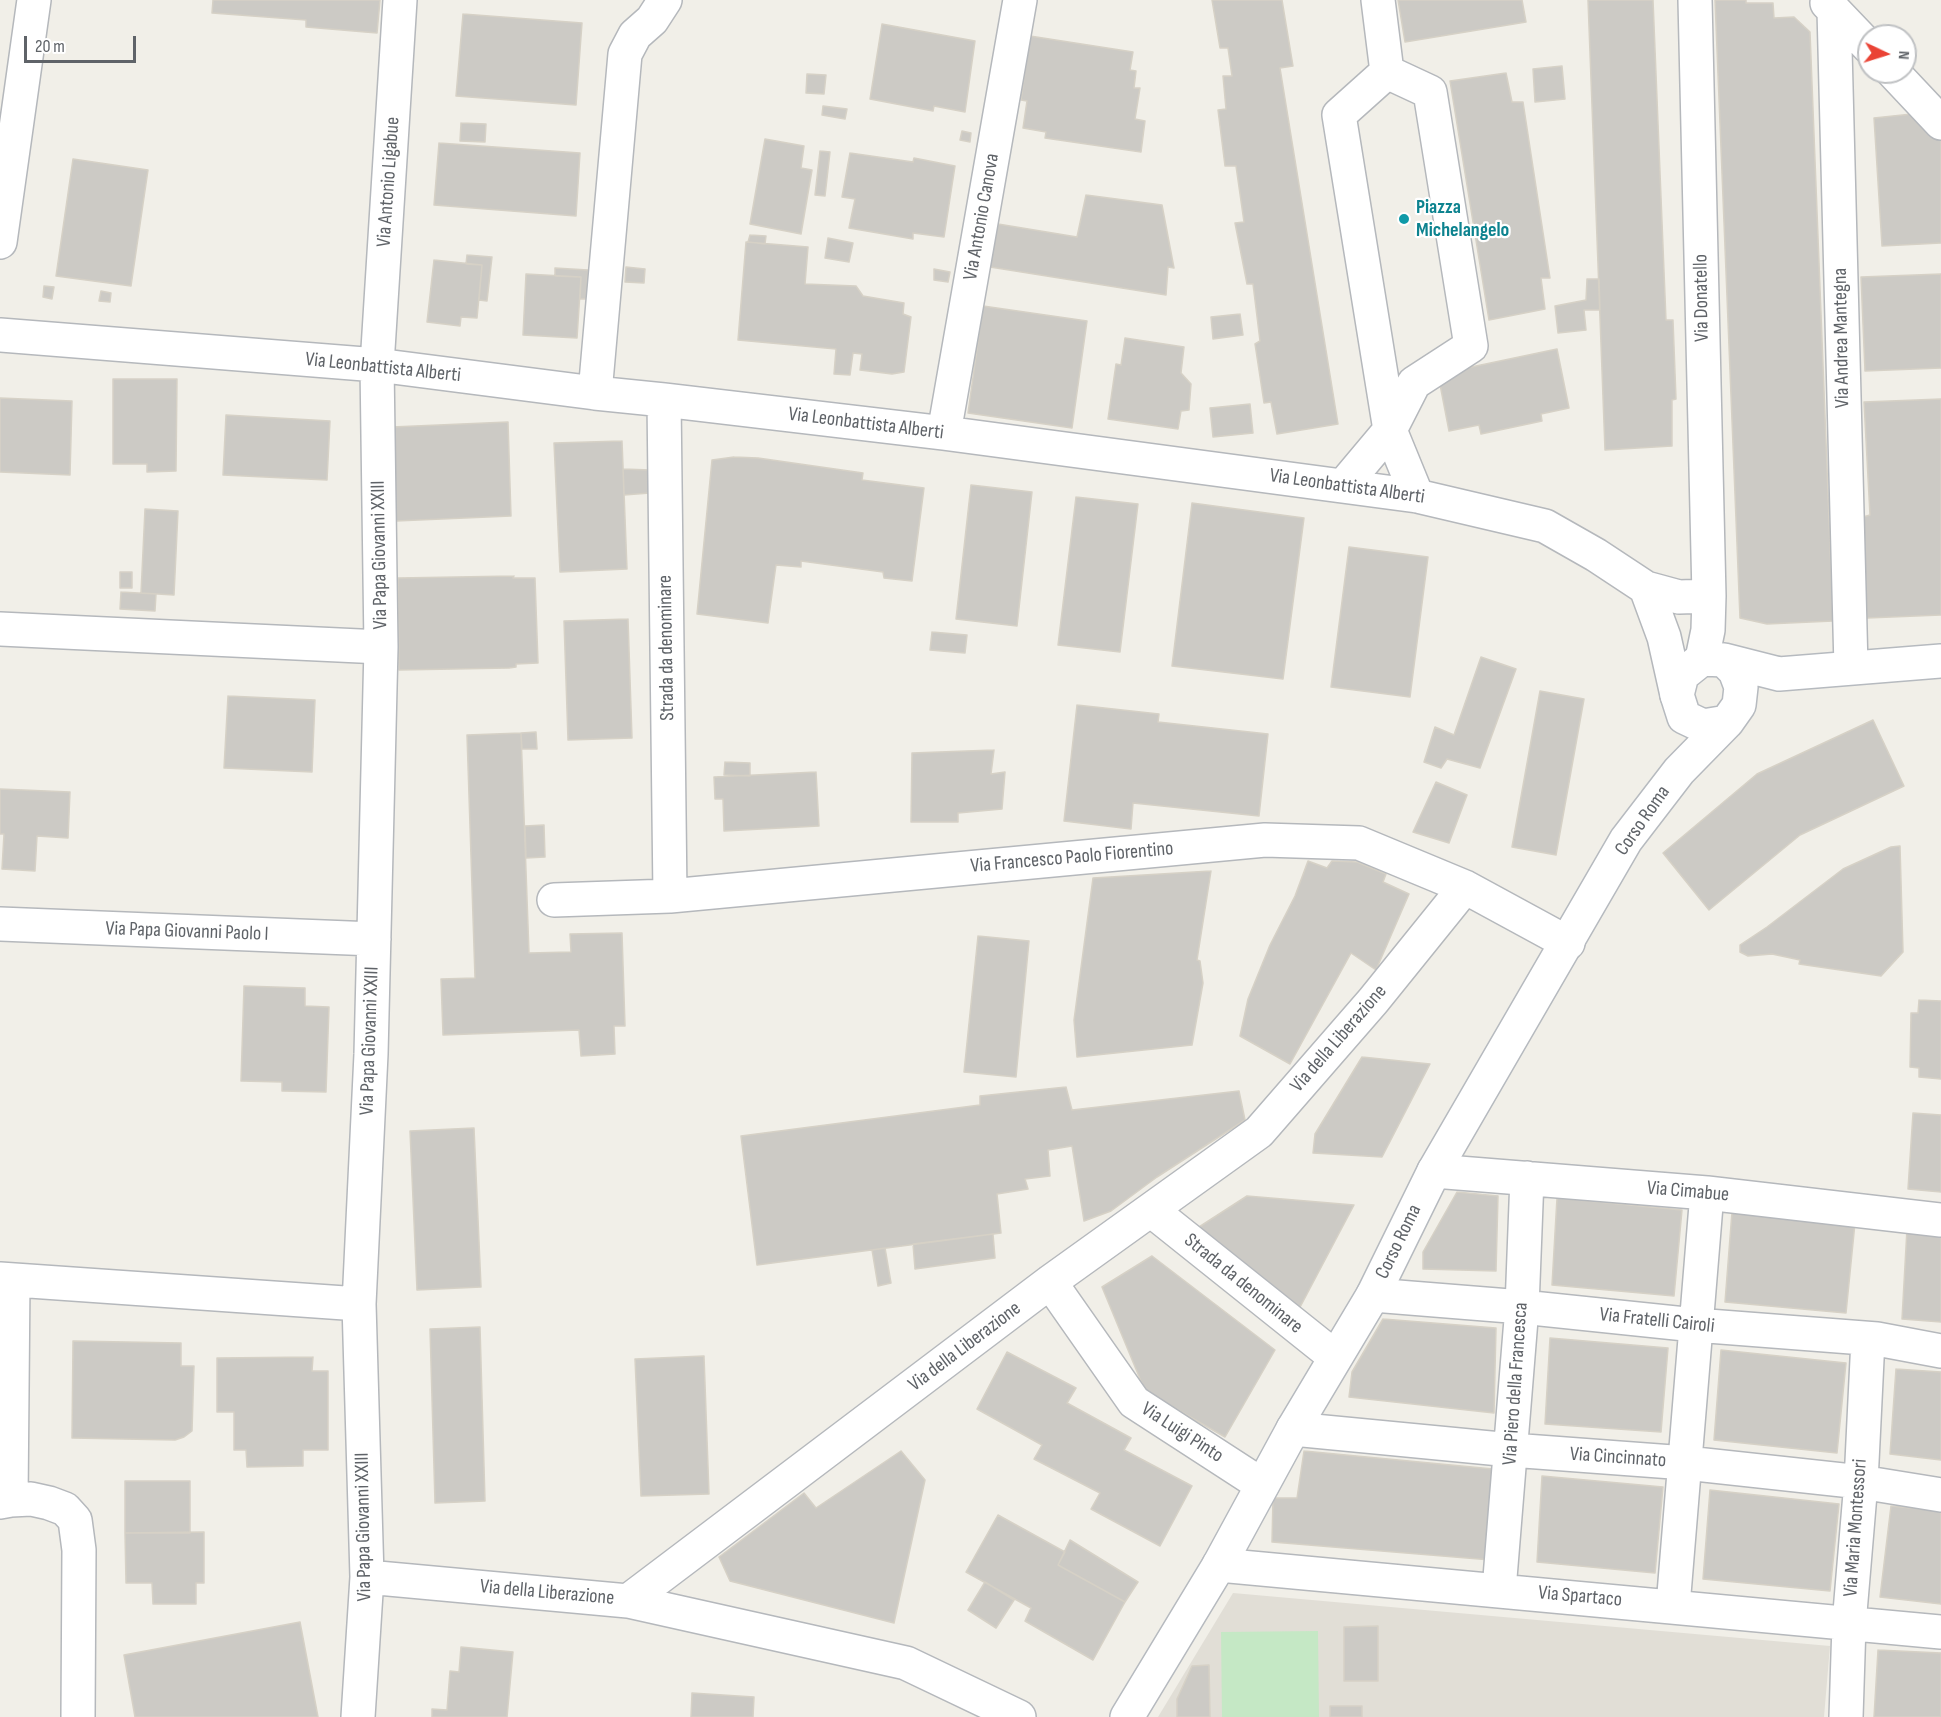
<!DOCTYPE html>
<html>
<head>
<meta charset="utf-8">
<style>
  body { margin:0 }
  #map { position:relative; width:1941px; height:1717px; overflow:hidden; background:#f1efe8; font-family:"Sofia Sans Condensed",sans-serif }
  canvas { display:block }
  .north { position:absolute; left:1857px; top:24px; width:60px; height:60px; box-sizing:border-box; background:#fff; border:2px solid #bfc1c3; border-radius:50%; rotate:94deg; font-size:16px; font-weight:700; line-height:24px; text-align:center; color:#5f6368 }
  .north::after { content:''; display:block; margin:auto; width:21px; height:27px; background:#ea4335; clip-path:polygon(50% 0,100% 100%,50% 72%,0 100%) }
  .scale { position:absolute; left:24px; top:36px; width:112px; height:27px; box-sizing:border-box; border:3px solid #5f6368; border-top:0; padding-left:8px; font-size:18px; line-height:21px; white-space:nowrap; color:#5f6368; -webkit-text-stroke:4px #fff; paint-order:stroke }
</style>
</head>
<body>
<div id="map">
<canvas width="1941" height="1717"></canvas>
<div class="north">N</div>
<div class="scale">20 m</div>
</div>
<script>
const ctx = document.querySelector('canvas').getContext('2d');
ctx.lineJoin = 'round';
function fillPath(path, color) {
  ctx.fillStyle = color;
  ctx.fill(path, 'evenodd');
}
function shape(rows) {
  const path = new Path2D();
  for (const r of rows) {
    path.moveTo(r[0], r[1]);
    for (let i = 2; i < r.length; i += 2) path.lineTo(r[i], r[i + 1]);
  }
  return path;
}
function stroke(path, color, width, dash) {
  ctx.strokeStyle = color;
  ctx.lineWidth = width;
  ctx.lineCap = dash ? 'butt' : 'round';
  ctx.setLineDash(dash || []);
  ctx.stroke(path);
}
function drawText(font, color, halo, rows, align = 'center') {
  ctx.font = font + ' "Sofia Sans Condensed",sans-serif';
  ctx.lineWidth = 4.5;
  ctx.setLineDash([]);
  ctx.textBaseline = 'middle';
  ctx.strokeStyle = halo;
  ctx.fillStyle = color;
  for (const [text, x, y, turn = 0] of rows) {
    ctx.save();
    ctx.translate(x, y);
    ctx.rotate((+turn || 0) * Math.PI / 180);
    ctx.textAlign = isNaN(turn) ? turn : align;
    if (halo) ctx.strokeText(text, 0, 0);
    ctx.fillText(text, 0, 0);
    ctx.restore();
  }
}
fillPath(shape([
  [1233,1593,1830,1646,1824,1717,1158,1717]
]), '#e1ded6');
fillPath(shape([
  [1318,1631,1319,1717,1222,1717,1221,1632]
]), '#c5e8c5');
const building = shape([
  [213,0,380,0,377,33,306,27,306,20,212,13,213,0],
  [1212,0,1282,0,1293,66,1280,68,1338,424,1277,434,1271,402,1264,403,1255,344,1260,341,1253,284,1247,284,1235,223,1244,222,1236,166,1225,166,1218,110,1226,109,1223,76,1232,76,1228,48,1220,48,1212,0],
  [1398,0,1522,0,1526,22,1405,42,1398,0],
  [1588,0,1653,0,1666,320,1673,320,1676,399,1672,400,1672,446,1605,450,1588,0],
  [1715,0,1746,0,1746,3,1773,3,1774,18,1794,17,1810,32,1833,621,1767,624,1740,618,1715,0],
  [463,14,582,23,576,105,456,96,463,14],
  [882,24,975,41,965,112,934,106,933,111,870,99,882,24],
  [1030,36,1133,52,1130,70,1136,71,1134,88,1140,88,1135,119,1145,121,1141,152,1045,138,1046,132,1023,128,1027,101,1021,100,1030,36],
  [1562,66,1565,99,1535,102,1533,69,1562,66],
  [1506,73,1512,102,1523,102,1550,278,1541,278,1545,309,1489,320,1450,81,1506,73],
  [807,74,826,75,824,94,806,93,807,74],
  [823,106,847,109,845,119,822,115,823,106],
  [1912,114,1941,137,1941,243,1882,246,1874,118,1912,114],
  [461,123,486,124,485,142,460,141,461,123],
  [962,131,971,133,970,142,960,140,962,131],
  [765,139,804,146,801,168,812,170,801,234,750,224,765,139],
  [439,143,580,153,576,216,434,205,439,143],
  [820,151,830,152,825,196,815,195,820,151],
  [850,153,913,162,914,158,955,166,944,237,913,233,913,239,849,228,855,199,842,197,850,153],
  [73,159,148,170,131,286,56,276,73,159],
  [1086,195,1162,205,1174,268,1168,267,1166,295,990,267,998,224,1077,237,1086,195],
  [750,235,766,236,765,244,748,242,750,235],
  [828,238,853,243,849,262,825,258,828,238],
  [746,242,808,247,805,284,856,286,863,296,904,303,903,314,911,317,904,372,892,374,860,370,862,354,853,353,850,375,834,374,836,349,738,340,746,242],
  [467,255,492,257,487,301,479,300,482,265,466,264,467,255],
  [434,260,482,265,477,318,461,317,460,326,427,322,434,260],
  [626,267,645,269,644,283,625,282,626,267],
  [555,268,588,270,586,299,580,299,581,277,555,276,555,268],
  [934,269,950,272,948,282,934,280,934,269],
  [526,274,581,277,577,338,523,335,526,274],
  [1941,274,1941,368,1865,371,1861,277,1941,274],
  [1587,279,1599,279,1600,310,1584,310,1586,330,1558,333,1555,306,1586,300,1587,279],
  [44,286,54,287,52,299,43,297,44,286],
  [101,291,111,293,110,302,99,301,101,291],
  [983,306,1087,321,1072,428,968,413,983,306],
  [1240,314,1243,335,1213,339,1211,317,1240,314],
  [1125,338,1184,347,1181,373,1191,384,1189,410,1181,411,1178,429,1108,419,1116,364,1121,365,1125,338],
  [1557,349,1569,408,1541,414,1542,421,1481,434,1479,425,1449,431,1438,374,1557,349],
  [113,379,177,379,176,471,147,472,147,464,113,464,113,379],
  [0,398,72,401,70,475,0,472,0,398],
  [1941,399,1941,615,1867,618,1863,517,1870,515,1864,402,1941,399],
  [1250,404,1253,433,1213,437,1210,408,1250,404],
  [226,415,330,421,327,480,223,475,226,415],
  [508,422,511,516,396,521,392,427,508,422],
  [622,441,627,569,560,572,554,443,622,441],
  [734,457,758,458,863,473,862,480,924,488,912,581,884,578,883,572,801,561,801,567,776,565,768,623,697,614,712,460,734,457],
  [623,469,650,470,650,493,624,495,623,469],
  [971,485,1032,492,1017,626,956,619,971,485],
  [1076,497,1138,504,1120,652,1058,645,1076,497],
  [1192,503,1304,518,1283,679,1172,666,1192,503],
  [145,509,178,511,174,595,141,593,145,509],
  [1349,547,1428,557,1410,697,1331,687,1349,547],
  [120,572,132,572,132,588,120,588,120,572],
  [514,576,513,578,535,578,538,663,516,664,516,667,509,668,399,670,398,578,514,576],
  [121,592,156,594,155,611,120,609,121,592],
  [628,619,632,738,568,740,564,621,628,619],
  [932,632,967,635,965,653,930,650,932,632],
  [1481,657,1516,669,1480,768,1447,759,1441,768,1424,762,1435,727,1454,735,1481,657],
  [1540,691,1584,699,1556,855,1512,847,1540,691],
  [228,696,315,700,312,772,224,768,228,696],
  [1077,705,1159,714,1158,722,1268,734,1259,816,1133,803,1131,829,1064,821,1077,705],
  [1873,720,1904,786,1800,835,1709,910,1663,853,1757,774,1873,720],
  [536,732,537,749,522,749,521,733,536,732],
  [521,733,529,953,571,952,570,934,622,933,625,1026,614,1026,615,1054,581,1056,579,1030,443,1035,441,979,475,978,467,735,521,733],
  [994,750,991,774,1005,772,1002,809,958,813,958,822,911,822,912,753,994,750],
  [725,762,750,763,750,776,724,775,725,762],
  [816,772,819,826,724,831,723,799,715,799,714,777,816,772],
  [1436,782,1467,795,1449,843,1413,832,1436,782],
  [0,789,70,792,68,838,37,836,35,871,2,869,4,834,0,834,0,789],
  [544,825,545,857,526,858,525,826,544,825],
  [1900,846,1903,952,1881,976,1799,964,1800,960,1772,954,1748,956,1740,952,1740,945,1767,927,1843,869,1891,847,1900,846],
  [1308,861,1327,868,1332,861,1357,862,1386,874,1383,882,1409,894,1376,970,1351,953,1290,1064,1240,1036,1248,999,1270,945,1295,896,1308,861],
  [1211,871,1197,960,1200,961,1203,983,1192,1045,1077,1057,1074,1020,1093,878,1211,871],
  [978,936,1029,941,1016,1077,964,1072,978,936],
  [244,986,305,988,305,1006,329,1007,326,1092,282,1091,282,1082,241,1081,244,986],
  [1919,1000,1941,1001,1941,1079,1919,1077,1919,1068,1910,1067,1911,1013,1918,1013,1919,1000],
  [1362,1057,1430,1064,1382,1157,1313,1153,1315,1134,1362,1057],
  [1066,1087,1072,1110,1239,1091,1245,1120,1157,1177,1111,1211,1084,1221,1072,1146,1048,1150,1050,1176,1025,1179,1028,1189,997,1194,1001,1233,757,1265,741,1136,980,1105,980,1096,1066,1087],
  [1913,1113,1941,1115,1941,1192,1908,1189,1913,1113],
  [474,1128,481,1287,417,1290,410,1131,474,1128],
  [1457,1192,1498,1196,1496,1271,1423,1269,1423,1252,1457,1192],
  [1247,1196,1354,1205,1298,1311,1199,1227,1247,1196],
  [1557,1198,1682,1210,1674,1296,1552,1285,1557,1198],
  [1732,1212,1855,1223,1846,1313,1725,1302,1732,1212],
  [1907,1229,1941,1232,1941,1322,1902,1319,1907,1229],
  [993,1234,995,1258,915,1269,913,1244,993,1234],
  [885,1248,891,1283,878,1286,872,1250,885,1248],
  [1152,1256,1275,1350,1225,1437,1145,1391,1102,1287,1152,1256],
  [1383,1319,1496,1328,1494,1413,1349,1397,1352,1372,1383,1319],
  [480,1327,485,1501,435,1503,430,1329,480,1327],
  [1550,1338,1668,1348,1661,1432,1545,1424,1550,1338],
  [73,1341,181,1343,181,1366,194,1366,192,1431,184,1437,175,1440,72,1438,73,1341],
  [1721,1350,1846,1363,1837,1453,1714,1440,1721,1350],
  [1007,1352,1076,1388,1067,1403,1131,1438,1124,1450,1192,1486,1160,1546,1091,1509,1100,1493,1034,1459,1042,1445,977,1409,1007,1352],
  [704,1356,709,1494,641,1496,635,1359,704,1356],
  [313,1357,312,1371,328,1371,328,1450,303,1450,303,1466,247,1467,246,1450,234,1450,234,1412,217,1412,217,1358,313,1357],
  [1896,1369,1941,1372,1941,1460,1890,1454,1896,1369],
  [901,1451,925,1480,894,1623,730,1581,719,1557,804,1493,816,1508,901,1451],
  [1304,1451,1493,1469,1491,1560,1272,1542,1273,1498,1297,1498,1304,1451],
  [1542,1476,1663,1487,1655,1573,1537,1562,1542,1476],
  [125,1481,190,1481,190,1533,125,1533,125,1481],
  [1710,1490,1839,1504,1830,1591,1703,1579,1710,1490],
  [1891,1506,1941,1511,1941,1604,1880,1597,1891,1506],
  [998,1515,1065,1552,1058,1565,1125,1602,1093,1660,1025,1621,1031,1608,966,1572,998,1515],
  [204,1532,204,1583,196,1583,196,1604,153,1604,152,1583,126,1583,125,1533,204,1532],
  [1070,1540,1138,1582,1125,1602,1058,1565,1070,1540],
  [985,1582,1014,1600,996,1628,968,1610,985,1582],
  [300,1622,318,1717,135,1717,124,1655,300,1622],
  [1378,1626,1378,1681,1344,1681,1344,1627,1378,1626],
  [461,1647,513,1652,507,1717,432,1717,432,1709,447,1710,450,1671,459,1672,461,1647],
  [1878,1650,1941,1653,1941,1717,1874,1717,1878,1650],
  [1209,1665,1210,1717,1177,1717,1177,1699,1192,1666,1209,1665],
  [692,1693,754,1697,753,1717,691,1717,692,1693],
  [1330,1706,1362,1706,1362,1717,1330,1717,1330,1706]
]);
fillPath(building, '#cccac5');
stroke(building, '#d6d1c6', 1.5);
const minor = shape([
  [1378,0,1387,72],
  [1695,0,1709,596,1708,630,1702,659],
  [1827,3,1869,47],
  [1834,10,1851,667],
  [1387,72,1339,115,1390,430,1417,496],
  [1893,72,1941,123],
  [0,242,34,0],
  [0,335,377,365,595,393,664,400,944,433,1417,496,1545,526,1596,555,1646,588,1679,597,1709,596],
  [595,393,625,54,635,35,652,20,665,0],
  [664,400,670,896],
  [944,433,1020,0],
  [1343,486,1390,430,1414,383,1471,346,1430,92,1387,72],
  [1646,588,1664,637,1677,695],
  [0,629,381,647],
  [554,900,670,896,1265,840,1359,843,1465,887,1568,943],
  [0,924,374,939],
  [1434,1171,1707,1193,1941,1220],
  [1151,1210,1335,1357],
  [0,1279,359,1304],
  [1050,1282,1134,1402,1262,1485],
  [1373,1295,1522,1307,1695,1325,1877,1339,1941,1351],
  [1293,1429,1511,1450,1686,1463,1861,1482,1941,1495],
  [11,1500,31,1499,49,1503,65,1509,75,1520,79,1550,78,1717],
  [0,1502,11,1500,13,1280],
  [1219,1565,1941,1632],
  [367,1577,628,1601,1050,1282,1259,1132,1373,1001,1465,887],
  [1499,1590,1522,1307,1527,1178],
  [628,1601,906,1663,1019,1717],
  [1673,1606,1707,1193],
  [358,1717,367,1577,359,1304,371,1054,381,647,377,365,400,0],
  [1846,1717,1849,1624,1861,1482,1868,1339]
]);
const secondary = shape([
  [1702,659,1724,660,1735,671,1741,687,1739,705,1727,722,1703,726,1684,717,1677,695,1682,675,1702,659],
  [1724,660,1779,674,1941,661],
  [1127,1717,1219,1565,1293,1429,1373,1295,1434,1171,1626,840,1679,771,1727,722]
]);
stroke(minor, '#b5b8bc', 36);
stroke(secondary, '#b6babf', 36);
stroke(minor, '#fff', 33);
stroke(secondary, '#fff', 33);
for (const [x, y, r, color] of [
  [1404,219,6,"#0f9aa8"]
]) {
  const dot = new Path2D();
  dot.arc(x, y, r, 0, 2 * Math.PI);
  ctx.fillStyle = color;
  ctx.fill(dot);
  stroke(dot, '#fff', 2);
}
drawText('20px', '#5f6368', '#fff', [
  ["Via Antonio Ligabue",389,182,-86],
  ["Via Antonio Canova",982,217,-80],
  ["Via Donatello",1702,298,-91],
  ["Via Andrea Mantegna",1842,338,-91],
  ["Via Leonbattista Alberti",383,368,6],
  ["Via Leonbattista Alberti",866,424,7],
  ["Via Leonbattista Alberti",1347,487,8],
  ["Via Papa Giovanni XXIII",380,555,-91],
  ["Strada da denominare",667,648,-91],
  ["Corso Roma",1643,821,-55],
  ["Via Francesco Paolo Fiorentino",1072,858,-5],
  ["Via Papa Giovanni Paolo I",187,932,2],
  ["Via della Liberazione",1339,1039,-49],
  ["Via Papa Giovanni XXIII",370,1041,-88],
  ["Via Cimabue",1688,1192,5],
  ["Corso Roma",1399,1242,-64],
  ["Strada da denominare",1243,1284,39],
  ["Via Fratelli Cairoli",1657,1321,6],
  ["Via della Liberazione",965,1347,-37],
  ["Via Piero della Francesca",1516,1384,-86],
  ["Via Luigi Pinto",1182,1433,33],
  ["Via Cincinnato",1618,1458,4],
  ["Via Papa Giovanni XXIII",364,1527,-91],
  ["Via Maria Montessori",1856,1528,-86],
  ["Via della Liberazione",547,1593,5],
  ["Via Spartaco",1580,1597,5]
]);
drawText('bold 20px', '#0d838f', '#fff', [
  ["Piazza",1416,208],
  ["Michelangelo",1416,231]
], 'left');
</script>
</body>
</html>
